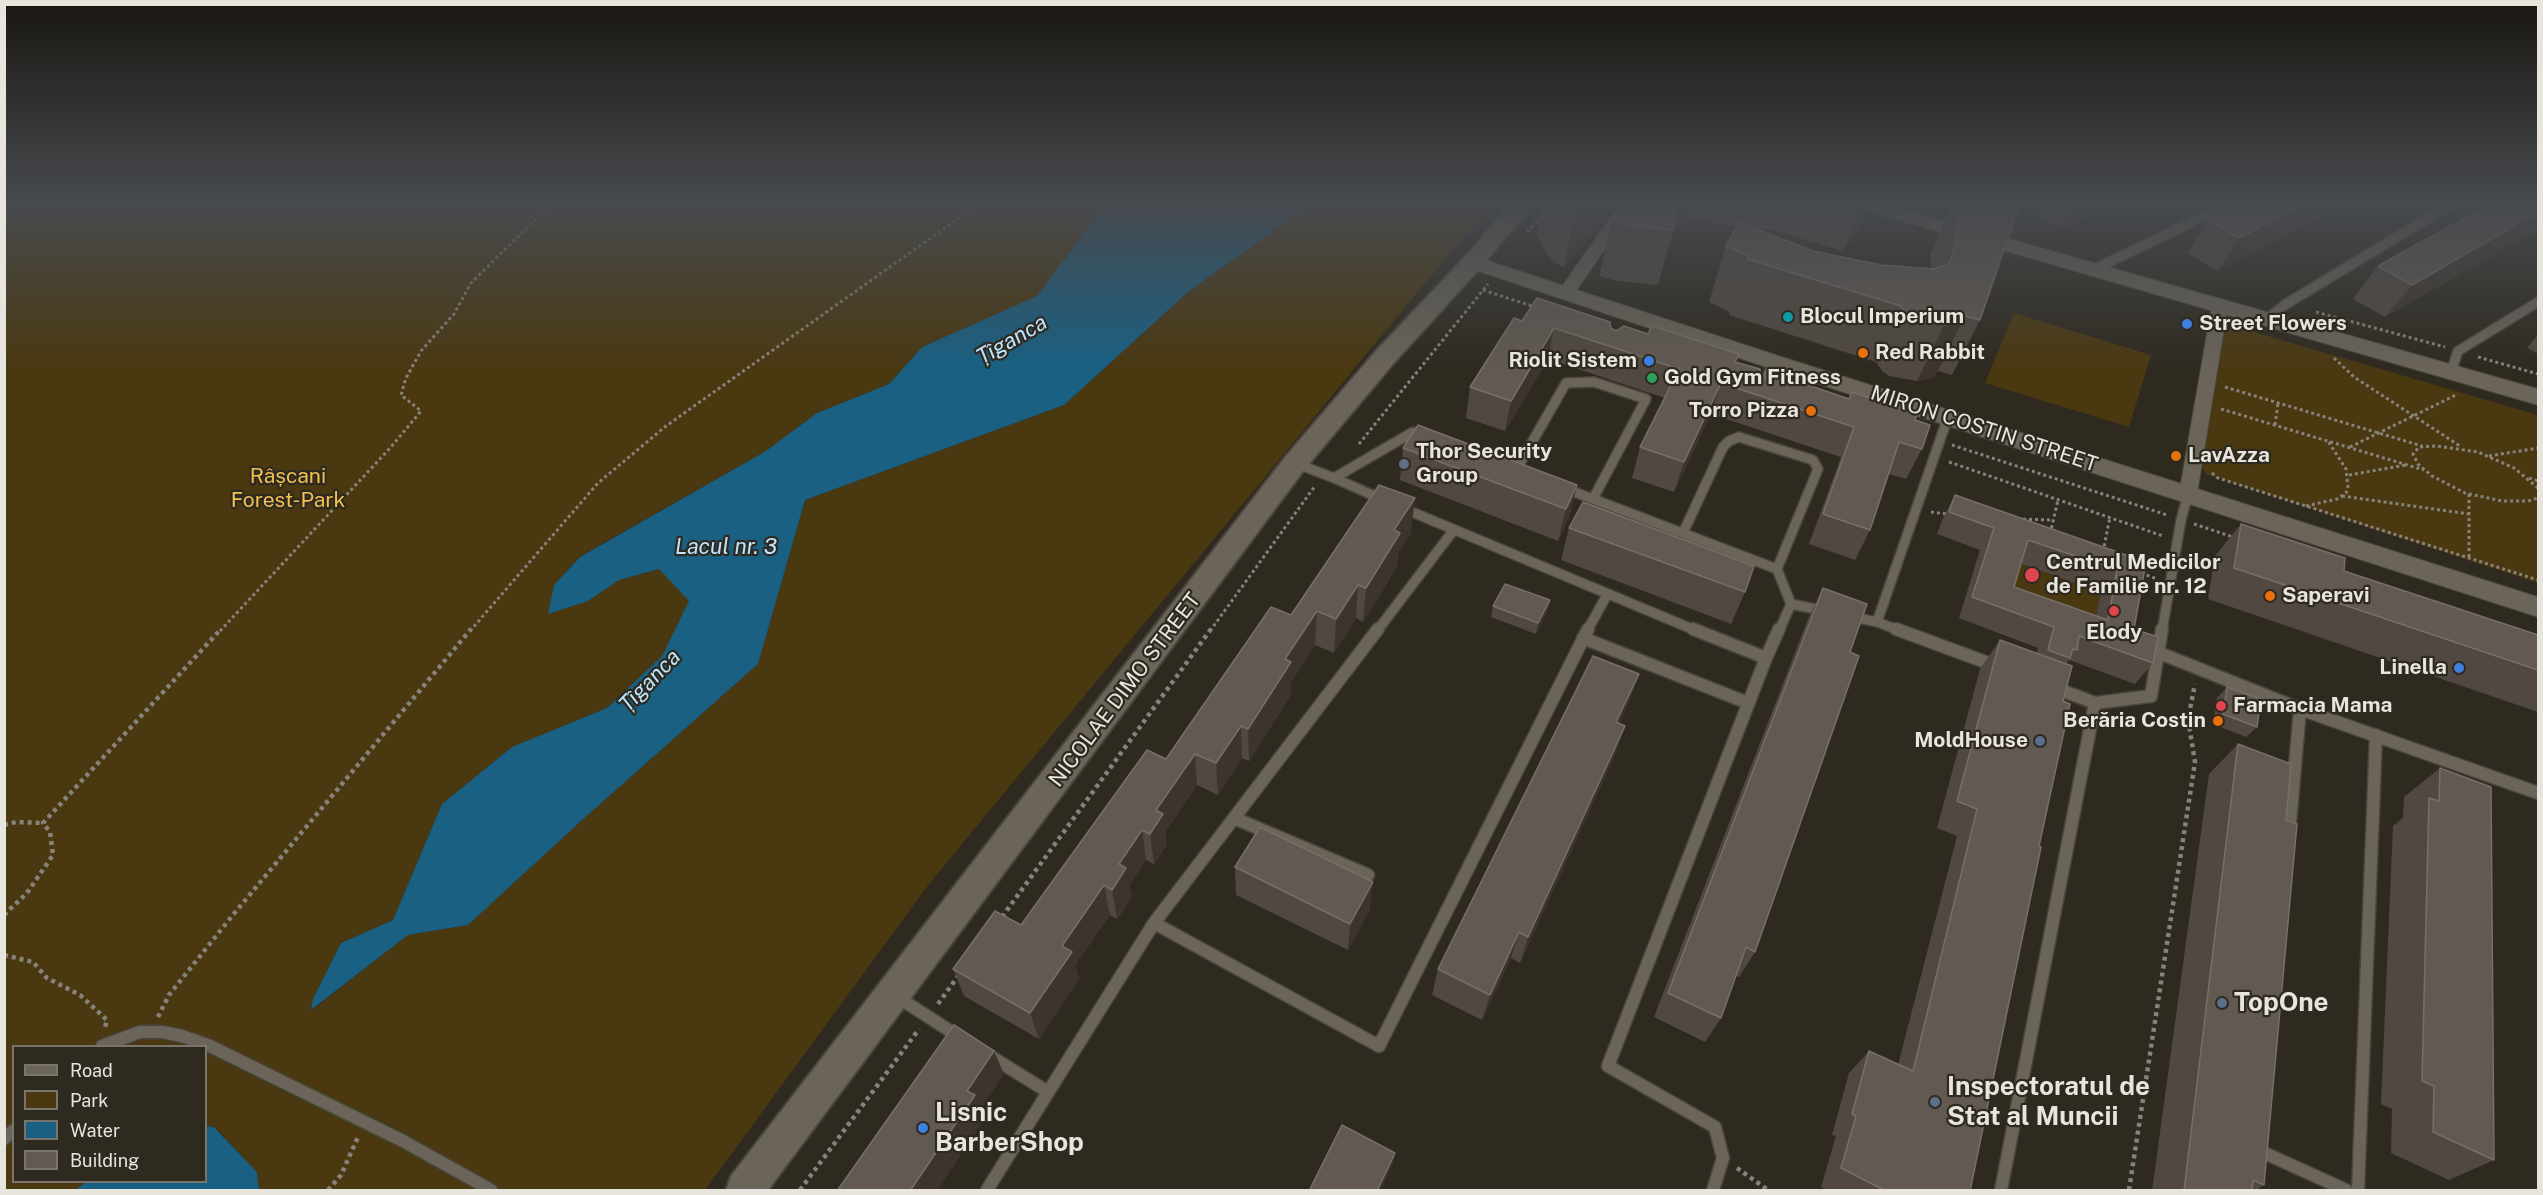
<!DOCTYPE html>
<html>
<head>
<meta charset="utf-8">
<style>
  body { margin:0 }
  #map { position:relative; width:2543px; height:1195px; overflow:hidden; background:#2f2a20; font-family:"Public Sans",sans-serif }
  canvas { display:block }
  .frame { position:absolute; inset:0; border:6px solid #e8e5df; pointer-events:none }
  .legend { position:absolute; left:12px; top:1045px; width:195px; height:138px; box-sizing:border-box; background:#2f2a20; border:2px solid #79756c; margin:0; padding:8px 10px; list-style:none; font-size:18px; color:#e8e5df }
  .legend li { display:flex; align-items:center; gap:12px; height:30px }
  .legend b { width:30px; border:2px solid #79756c }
</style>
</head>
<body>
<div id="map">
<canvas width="2543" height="1195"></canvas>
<div class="frame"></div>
<ul class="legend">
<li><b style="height:8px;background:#6a6459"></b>Road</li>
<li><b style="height:16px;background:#4a3811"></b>Park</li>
<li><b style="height:16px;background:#196083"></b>Water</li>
<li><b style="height:16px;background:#625a52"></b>Building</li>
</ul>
</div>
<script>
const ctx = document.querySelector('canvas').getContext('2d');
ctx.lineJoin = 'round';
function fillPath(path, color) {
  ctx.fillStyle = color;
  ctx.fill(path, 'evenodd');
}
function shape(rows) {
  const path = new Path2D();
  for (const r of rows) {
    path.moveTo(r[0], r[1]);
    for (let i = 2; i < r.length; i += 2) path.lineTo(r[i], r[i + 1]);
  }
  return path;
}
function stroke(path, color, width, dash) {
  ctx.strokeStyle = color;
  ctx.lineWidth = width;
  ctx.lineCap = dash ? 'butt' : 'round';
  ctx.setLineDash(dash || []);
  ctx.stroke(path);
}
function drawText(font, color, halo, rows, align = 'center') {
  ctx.font = font + ' "Public Sans",sans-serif';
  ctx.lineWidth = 4.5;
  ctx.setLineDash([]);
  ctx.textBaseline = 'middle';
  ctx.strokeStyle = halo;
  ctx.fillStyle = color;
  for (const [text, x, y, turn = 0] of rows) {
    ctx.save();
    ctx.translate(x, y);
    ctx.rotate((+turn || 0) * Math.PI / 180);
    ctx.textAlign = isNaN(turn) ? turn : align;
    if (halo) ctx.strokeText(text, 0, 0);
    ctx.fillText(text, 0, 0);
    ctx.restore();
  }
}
fillPath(shape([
  [5,203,1106,203,1037,296,922,347,889,384,817,413,766,451,579,557,554,585,588,601,619,580,659,569,690,601,662,656,607,708,512,747,442,804,393,920,341,943,312,1010,408,935,468,925,581,821,758,664,805,500,1064,405,1188,292,1312,203,1495,203,1440,265,929,884,705,1190,259,1190,257,1172,215,1127,206,1126,206,1046,14,1046,14,1182,86,1182,75,1190,5,1190],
  [2014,313,2151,355,2129,427,1985,383],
  [2231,328,2240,328,2538,415,2538,583,2206,474,2202,467,2224,333],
  [2013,562,2101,592,2091,641,2000,609]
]), '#4a3811');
fillPath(shape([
  [1106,203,1312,203,1188,292,1064,405,805,500,758,664,581,821,468,925,408,935,311,1010,313,999,341,943,393,920,442,804,512,747,607,708,662,656,689,601,659,569,619,580,588,601,548,614,554,585,580,557,766,451,817,413,889,384,922,347,1037,296],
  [206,1126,214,1127,257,1172,259,1190,75,1190,86,1182,206,1182]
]), '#196083');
const serviceFar1 = shape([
  [2093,270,2230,203],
  [2267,319,2286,304,2453,203],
  [2451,372,2458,351,2538,302],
  [1761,389,1774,362],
  [1295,463,1334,478,1413,432,1426,436],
  [1516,470,1566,383,1594,382,1646,399,1593,499],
  [1334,478,1386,501],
  [1564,488,1777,569,1791,604,1779,631],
  [1400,507,1697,631],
  [1683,533,1723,447,1729,441,1739,437,1813,460,1818,469,1777,569],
  [1791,604,1825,611],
  [1849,616,1877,622,1901,631],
  [1877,622,1948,417],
  [1377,631,1453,531],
  [1587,631,1607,595],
  [2162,631,2181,520,2188,494]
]);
const service = shape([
  [1693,629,1766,658],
  [1896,629,1999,667],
  [1583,638,1748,703],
  [2157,652,2300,709,2538,793],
  [2053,687,2095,703],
  [1234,818,1368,875],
  [2289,835,2300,709],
  [1154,923,1379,1046,1588,629],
  [896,996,961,1038],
  [102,1046,140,1032,162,1032,182,1036,210,1046,403,1141,491,1190],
  [987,1054,1048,1092],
  [4,1139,14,1130],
  [2260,1151,2346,1190],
  [987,1190,1154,923,1378,629],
  [1713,1190,1723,1158,1715,1127,1608,1066,1766,658,1779,629],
  [2001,1190,2095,703,2151,696,2162,629],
  [2358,1190,2376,735]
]);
const minor = shape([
  [1621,203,1636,203,1572,297,1560,297,1558,293,1560,289,1621,203],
  [2220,300,2226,301,2228,305,2197,494,2194,499,2188,501,2182,499,2179,494,2212,305,2214,301,2220,300]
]);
const tertiary = shape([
  [1851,203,1883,203,2538,389,2538,405,1854,207,1851,203],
  [1473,256,1782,357,2538,597,2538,617,1766,367,1466,267,1463,262,1466,257,1473,256]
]);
const secondary = shape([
  [1511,203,1534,203,1481,267,1393,364,1304,470,768,1190,726,1190,731,1176,1286,456,1375,352,1465,257,1511,203]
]);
stroke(serviceFar1, '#49453d', 12);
stroke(service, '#49453d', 15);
stroke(minor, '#49453d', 2);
stroke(tertiary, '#49453d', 2);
stroke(secondary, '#49453d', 4);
stroke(shape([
  [1527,232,1542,216],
  [1483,290,1535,307],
  [2316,312,2445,347],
  [2478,357,2538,374],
  [2334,358,2354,377,2460,446],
  [2225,387,2422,446],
  [2221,409,2424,470],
  [2275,425,2278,403],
  [1359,444,1488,284],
  [1952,445,2167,515],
  [2350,447,2458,394],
  [2489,456,2538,448],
  [1949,462,2163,536],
  [2212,473,2218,478,2538,580],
  [2349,475,2406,465],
  [2529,478,2538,481],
  [2538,488,2514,468,2478,452,2437,446,2419,447,2413,454,2418,464,2432,476,2465,493,2502,501,2528,501,2538,498],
  [2469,494,2469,558],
  [2342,496,2469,514],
  [2306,506,2337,499,2346,493,2348,488,2346,469,2328,441],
  [1931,512,1947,514],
  [2017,519,2053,520],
  [2194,524,2236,538],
  [2050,534,2058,500],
  [2103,552,2110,517],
  [2141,573,2157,579],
  [220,631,391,447,421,411,401,395,406,378,421,351,454,314,471,283,544,211,558,203],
  [470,631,598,483,666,426,980,203],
  [1210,631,1315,486]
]), '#87837a', 3, [3, 3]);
stroke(shape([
  [4,825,16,822,43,823],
  [4,915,27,893,53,855,50,832,43,823,221,629],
  [1002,917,1211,629],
  [4,955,33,962,47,978,80,995,107,1020,105,1028],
  [938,1004,958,976],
  [158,1017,169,995,232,916,471,629],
  [1737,1168,1768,1190],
  [328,1190,341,1175,358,1137],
  [800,1190,919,1029],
  [2129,1190,2195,762,2188,719,2195,684]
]), '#87837a', 4.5, [4, 4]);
stroke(serviceFar1, '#6a6459', 9);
stroke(service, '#6a6459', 12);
fillPath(minor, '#6a6459');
fillPath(tertiary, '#6a6459');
fillPath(secondary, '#6a6459');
fillPath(shape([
  [1542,203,1618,203,1564,267,1557,264,1549,257,1536,235],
  [1623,203,1871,203,1861,227,1843,251,1773,230,1754,228,1813,251,1881,265,1931,269,1930,255,1953,203,1990,203,1980,320,1952,375,1938,371,1932,378,1917,381,1889,376,1882,371,1876,362,1729,315,1730,312,1709,302,1726,246,1737,226,1690,220,1676,225,1672,235,1658,285,1617,281,1599,276,1612,220],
  [2038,203,2116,203,2061,229,2034,212],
  [2349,203,2217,271,2187,253,2208,220],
  [2537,230,2385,317,2353,299,2378,266],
  [1522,321,1611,328,1616,331,1736,362,1760,375,1764,378,1915,420,1922,449,1906,479,1889,474,1870,530,1855,560,1809,544,1841,457,1711,414,1674,492,1632,478,1640,447,1665,398,1548,359,1505,431,1466,418,1470,387],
  [2538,335,2538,354,2527,348],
  [1403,448,1577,485,1569,517,1558,541,1400,480],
  [1955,495,2146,562,2134,629,2153,663,2135,684,2069,660,2066,664,2063,701,2039,846,1970,1191,1827,1191,1821,1187,1836,1136,1832,1135,1849,1073,1869,1051,1898,1065,1957,836,1937,828,1980,669,2000,640,2037,654,2038,648,1959,618,1980,550,1937,534,1943,518],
  [2021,564,2101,592,2096,616,2014,587],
  [2241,524,2344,571,2538,635,2538,719,2538,712,2208,599,2215,556],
  [1569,528,1745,592,1731,624,1561,560],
  [1411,533,1398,552,1397,567,1363,622,1356,618,1334,653,1315,645,1291,682,1291,695,1249,761,1242,758,1218,795,1197,785,1165,832,1167,845,1154,864,1146,860,1129,885,1132,897,1117,919,1110,915,1075,965,1079,979,1039,1039,964,996,953,969,1021,925,1291,615],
  [1823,588,1850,652,1755,952,1739,977,1736,976,1721,1018,1705,1042,1654,1017,1808,619],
  [1550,600,1547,612,1536,634,1491,617,1493,606],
  [1639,674,1628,704,1619,723,1615,755,1520,963,1511,958,1482,1020,1432,995,1438,969],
  [2227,687,2257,727,2246,737,2213,724,2217,698],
  [2238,744,2286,820,2264,1185,2255,1191,2152,1191,2209,774],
  [2440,768,2494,1160,2449,1180,2391,1153,2392,1109,2381,1104,2393,826,2403,818,2404,797],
  [1235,867,1370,909,1348,950,1236,895]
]), '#514941');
fillPath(shape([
  [1583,203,1618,203,1564,267,1576,211],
  [1676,203,1694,203,1690,220,1676,225,1672,235],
  [1861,203,1871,203,1861,227,1843,251],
  [2075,203,2116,203,2061,229],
  [2308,203,2349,203,2217,271,2239,238],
  [2538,212,2538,228,2537,230,2385,317,2412,285],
  [1965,316,1938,371,1932,378,1917,381,1944,325],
  [1554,328,1548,359,1505,431,1511,401],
  [1721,383,1711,414,1674,492,1684,462],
  [1577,485,1569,517,1558,541,1566,509],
  [1415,498,1411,533,1398,552,1397,567,1363,622,1366,588,1394,530],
  [1358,585,1356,618,1334,653,1336,619],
  [1550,600,1547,612,1536,634,1538,623],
  [1317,611,1315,645,1291,682,1291,695,1249,761,1248,729,1285,659],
  [1639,674,1628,704,1606,752,1616,722],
  [1241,726,1242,758,1218,795,1216,763],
  [1625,726,1615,755,1520,963,1528,937],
  [1195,754,1197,785,1165,832,1167,845,1154,864,1150,834,1156,810],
  [1142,830,1146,860,1129,885,1132,897,1117,919,1112,890,1119,864],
  [1373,882,1370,909,1348,950,1350,924],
  [1104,885,1110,915,1075,965,1079,979,1039,1039,1030,1013,1062,946],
  [1519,932,1511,958,1482,1020,1490,995],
  [994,1051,1004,1074,981,1109,985,1118,937,1191,910,1191,967,1091],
  [1395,1153,1393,1164,1380,1191,1377,1191]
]), '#3d352d');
const building = shape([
  [1562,203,1583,203,1576,211,1568,208,1562,203],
  [1623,203,1676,203,1673,230,1630,226,1612,220,1623,203],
  [1955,203,1990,203,2019,206,1980,320,1965,316,1960,322,1944,325,1915,320,1907,315,1901,306,1747,259,1749,256,1726,246,1739,222,1813,251,1881,265,1934,269,1949,264,1955,245,1958,227,1955,203],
  [2242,203,2308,203,2239,238,2208,220,2242,203],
  [2492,203,2538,203,2538,212,2412,285,2378,266,2492,203],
  [1537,298,1610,322,1611,328,1616,331,1624,326,1648,334,1652,326,1739,354,1735,362,1760,369,1760,375,1764,378,1770,377,1773,373,1849,399,1852,392,1917,413,1915,420,1930,425,1922,449,1899,442,1870,530,1823,514,1854,427,1721,383,1684,462,1640,447,1679,369,1554,328,1511,401,1470,387,1514,318,1522,321,1537,298],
  [1418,425,1577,485,1566,509,1403,448,1418,425],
  [1379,485,1415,498,1394,530,1400,533,1366,588,1358,585,1336,619,1317,611,1285,659,1291,662,1248,729,1241,726,1216,763,1195,754,1156,810,1163,814,1150,834,1142,830,1119,864,1126,868,1112,890,1104,885,1062,946,1072,952,1030,1013,953,969,995,911,1021,925,1147,750,1166,759,1271,607,1291,615,1379,485],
  [1955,495,2146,562,2134,629,2158,637,2153,663,2079,636,2077,650,2073,649,2070,658,2048,650,2054,627,1972,597,1994,528,1949,512,1955,495],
  [2028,540,2117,570,2108,620,2014,587,2028,540],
  [1583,502,1754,566,1745,592,1569,528,1583,502],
  [2241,524,2345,558,2344,571,2538,635,2538,670,2234,568,2241,524],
  [1505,584,1550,600,1538,623,1493,606,1505,584],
  [1823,588,1867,604,1850,652,1859,656,1755,952,1746,947,1721,1018,1668,993,1823,588],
  [2000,640,2072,666,2063,701,2070,704,2039,846,2041,847,1970,1191,1886,1191,1841,1168,1856,1116,1852,1114,1869,1051,1913,1071,1977,809,1957,801,2000,640],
  [1593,656,1639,674,1616,722,1625,726,1528,937,1519,932,1490,995,1438,969,1593,656],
  [2227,687,2261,699,2257,727,2223,714,2227,687],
  [2238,744,2291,764,2286,820,2297,824,2264,1185,2253,1180,2252,1191,2184,1191,2238,744],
  [2440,768,2491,787,2494,1160,2433,1132,2434,1086,2422,1081,2429,798,2439,801,2440,768],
  [1260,827,1373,882,1350,924,1235,867,1260,827],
  [954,1025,994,1051,967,1091,975,1095,910,1191,837,1191,954,1025],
  [1342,1125,1395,1153,1377,1191,1309,1191,1342,1125]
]);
fillPath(building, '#625a52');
stroke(building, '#776f68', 1.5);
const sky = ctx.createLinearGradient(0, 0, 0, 370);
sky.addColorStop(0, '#1a1712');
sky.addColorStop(0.55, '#474a4e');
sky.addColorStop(1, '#474a4e00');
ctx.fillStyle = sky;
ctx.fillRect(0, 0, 2543, 370);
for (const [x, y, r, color] of [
  [1788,317,6,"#0f9aa8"],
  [2187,324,6,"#3f7fe0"],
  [1863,353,6,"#e8710a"],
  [1649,361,6,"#3f7fe0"],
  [1652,378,6,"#2e9e5b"],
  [1811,411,6,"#e8710a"],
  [2176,456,6,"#e8710a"],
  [1404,464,6,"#5c6f8a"],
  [2032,575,8,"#e0444e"],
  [2270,596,6,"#e8710a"],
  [2114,611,6,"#e0444e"],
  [2459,668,6,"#3f7fe0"],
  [2221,706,6,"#e0444e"],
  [2218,721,6,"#e8710a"],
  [2040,741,6,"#5c6f8a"],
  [2222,1003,6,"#5c6f8a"],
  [1935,1102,6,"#5c6f8a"],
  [923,1128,6,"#3f7fe0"]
]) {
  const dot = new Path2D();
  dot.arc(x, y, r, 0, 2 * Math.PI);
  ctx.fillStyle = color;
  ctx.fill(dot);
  stroke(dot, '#2f2a20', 2);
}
drawText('bold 21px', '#e8e5df', '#2f2a20', [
  ["Blocul Imperium",1800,317],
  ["Street Flowers",2199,324],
  ["Red Rabbit",1875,353],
  ["Riolit Sistem",1637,361,"right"],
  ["Gold Gym Fitness",1664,378],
  ["Torro Pizza",1799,411,"right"],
  ["Thor Security",1416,452],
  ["Group",1416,476],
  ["LavAzza",2188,456],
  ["Centrul Medicilor",2046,563],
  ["de Familie nr. 12",2046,587],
  ["Saperavi",2282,596],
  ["Elody",2114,633,"center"],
  ["Linella",2447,668,"right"],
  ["Farmacia Mama",2233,706],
  ["Berăria Costin",2206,721,"right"],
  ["MoldHouse",2028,741,"right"]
], 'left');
drawText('21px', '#e8e5df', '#2f2a20', [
  ["MIRON COSTIN STREET",1984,429,18],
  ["NICOLAE DIMO STREET",1125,690,-53]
]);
drawText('21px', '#f2c04f', '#2f2a20', [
  ["Râșcani",288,477],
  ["Forest-Park",288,501]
]);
drawText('italic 22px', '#bbe5ff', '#2f2a20', [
  ["Țîganca",1012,340,-30],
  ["Lacul nr. 3",726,547],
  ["Țîganca",650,681,-46]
]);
drawText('bold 26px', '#e8e5df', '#2f2a20', [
  ["TopOne",2234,1003],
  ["Inspectoratul de",1947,1087],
  ["Stat al Muncii",1947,1117],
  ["Lisnic",935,1113],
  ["BarberShop",935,1143]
], 'left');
</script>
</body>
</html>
